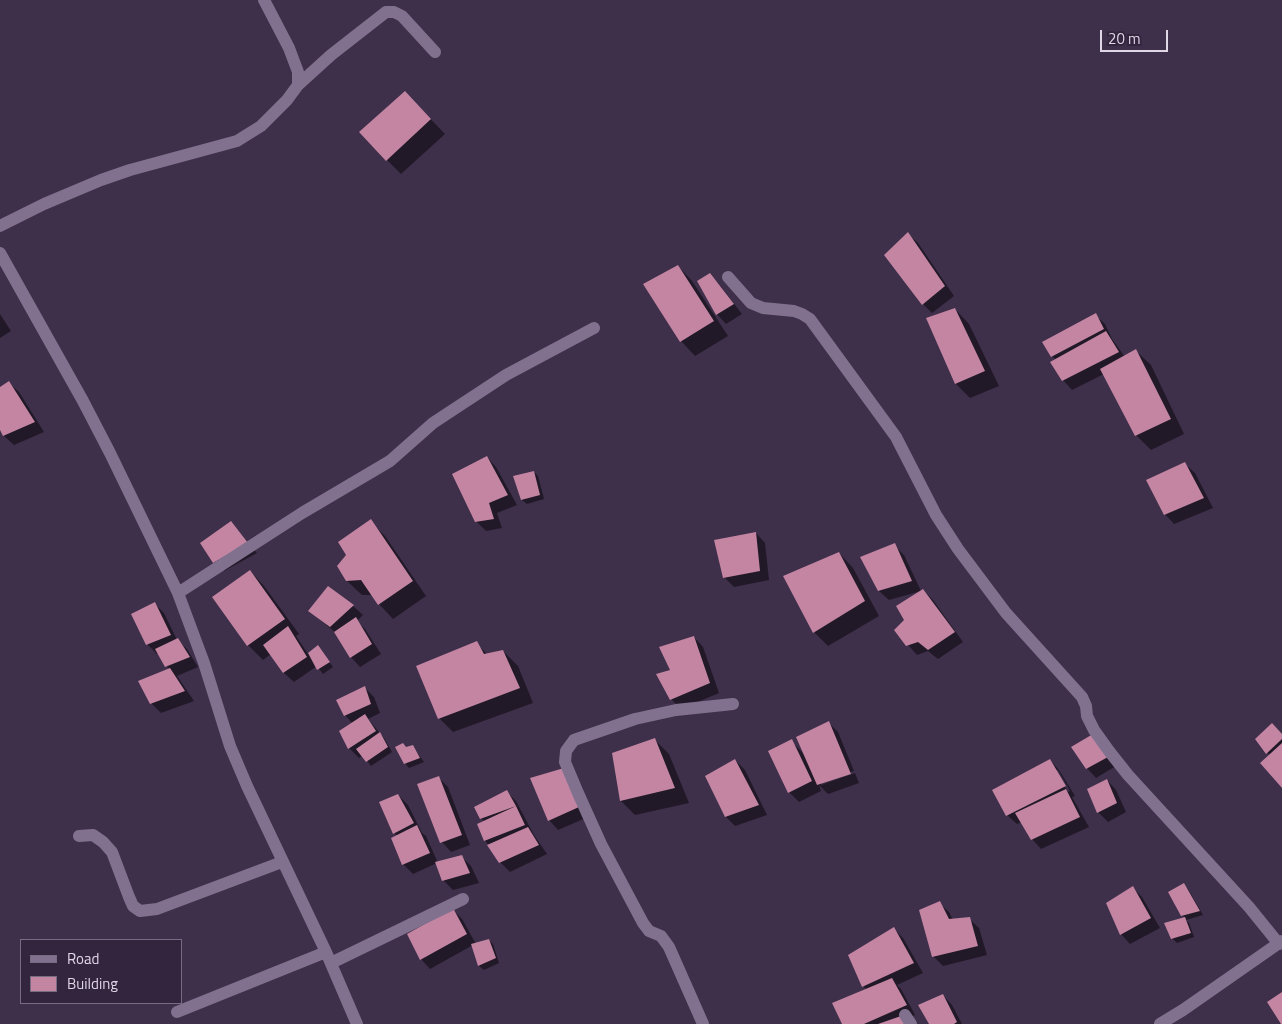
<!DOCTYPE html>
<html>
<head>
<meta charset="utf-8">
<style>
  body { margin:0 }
  #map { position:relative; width:1282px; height:1024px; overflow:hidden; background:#3e2f4a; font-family:"Titillium Web",sans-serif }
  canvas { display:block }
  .legend { position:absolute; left:20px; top:939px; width:162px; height:65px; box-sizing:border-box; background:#34253f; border:1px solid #786c82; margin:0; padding:6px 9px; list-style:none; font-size:15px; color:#dfd6e6 }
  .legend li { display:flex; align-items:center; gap:10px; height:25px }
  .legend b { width:25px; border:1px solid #786c82 }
  .scale { position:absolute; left:1100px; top:30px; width:68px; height:22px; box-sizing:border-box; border:2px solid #dfd6e6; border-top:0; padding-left:6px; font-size:15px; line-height:18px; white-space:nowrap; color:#dfd6e6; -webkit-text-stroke:4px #34253f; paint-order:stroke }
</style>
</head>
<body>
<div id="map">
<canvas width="1282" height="1024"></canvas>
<ul class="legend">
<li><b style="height:6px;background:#81718f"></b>Road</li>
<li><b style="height:14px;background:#c385a2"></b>Building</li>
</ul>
<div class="scale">20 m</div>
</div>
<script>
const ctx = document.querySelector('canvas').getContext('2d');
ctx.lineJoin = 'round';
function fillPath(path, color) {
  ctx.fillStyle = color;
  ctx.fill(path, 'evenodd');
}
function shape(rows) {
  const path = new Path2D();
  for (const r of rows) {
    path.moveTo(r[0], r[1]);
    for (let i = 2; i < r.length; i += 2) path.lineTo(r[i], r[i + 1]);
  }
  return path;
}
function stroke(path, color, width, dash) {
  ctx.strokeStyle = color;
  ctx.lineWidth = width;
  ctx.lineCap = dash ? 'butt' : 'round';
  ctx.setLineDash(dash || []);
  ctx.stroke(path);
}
fillPath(shape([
  [419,107,445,134,401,174,387,160],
  [908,234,918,243,954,296,932,313,923,304],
  [678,266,692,281,728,336,695,356,681,341],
  [710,275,719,284,742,314,726,324,717,314],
  [955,309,969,324,999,386,970,398,956,384],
  [0,314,11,331,0,338],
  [1095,315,1105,324,1112,339,1125,357,1136,351,1151,365,1184,434,1151,450,1136,435,1104,374,1072,390,1063,380,1056,360,1052,356],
  [9,383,19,392,44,432,14,445,4,436,0,428,0,389],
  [487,457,496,467,517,505,497,513,502,528,486,531,476,521],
  [1185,464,1195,473,1213,508,1174,524,1165,514],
  [534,472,538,476,544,499,527,504,522,500],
  [370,521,385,536,426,596,393,619,379,604,372,595,362,595,347,581],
  [230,523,257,553,224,571,214,562],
  [756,533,765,543,769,580,734,587,724,577],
  [894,545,904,555,921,591,923,590,933,600,963,642,938,659,928,651,917,655,895,630,906,620,921,591,889,600,879,591],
  [839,553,853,568,879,616,828,646,814,632],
  [250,571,264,586,299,634,296,636,308,654,318,647,333,667,323,674,317,666,294,682,284,673,271,654,263,660,248,645,214,597],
  [329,587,353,606,363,615,357,621,365,629,381,654,360,667,351,657,336,633,310,611],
  [155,604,164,613,177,640,187,649,198,667,177,676,194,701,161,713,151,703,169,669,159,653,157,654,147,644],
  [694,637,703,647,719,693,681,709,671,699,672,671],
  [476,643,488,655,503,651,518,666,533,703,453,732,439,718],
  [364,687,374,697,380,713,368,719,384,738,392,752,371,766,363,755,359,758,349,748,341,732,353,724,345,715],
  [828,722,838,732,854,771,821,782,821,785,855,773,859,783,828,794,819,785,821,791,799,802,789,792,791,741,804,754],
  [1282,735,1282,786,1270,756,1257,739],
  [1093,736,1116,766,1096,778,1087,768],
  [655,740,669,754,689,803,635,815,621,801],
  [412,746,424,762,409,768,405,763],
  [735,760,745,770,767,815,735,826,726,817],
  [1050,760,1059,770,1075,796,1072,797,1089,827,1041,849,1032,839,1022,822,1017,824,1007,815],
  [1055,770,1058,770,1070,791,1068,792],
  [438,777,448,787,470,845,451,852,442,842],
  [573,779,588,817,558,830,549,820],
  [1107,780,1116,790,1126,812,1108,822,1098,812],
  [507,792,516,801,534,835,547,854,510,872,500,862,485,840,485,822,481,818],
  [398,795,408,805,422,833,426,836,438,863,461,856,471,866,479,883,453,890,443,880,437,863,413,874,403,864,398,836,394,833],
  [1183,885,1188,889,1203,915,1186,920,1189,923,1194,937,1177,943,1172,938,1166,924,1186,918,1182,915],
  [1133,888,1142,897,1160,928,1130,944,1121,934],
  [939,903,949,912,953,920,969,919,979,928,987,955,943,966,933,956],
  [452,909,462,919,476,944,489,940,493,944,499,963,484,970,479,966,473,945,430,969,421,959],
  [894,929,903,938,923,973,897,985,901,989,915,1015,903,1020,907,1024,843,1024,867,990,863,986],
  [943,995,952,1005,962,1024,930,1024]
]), '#0007');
fillPath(shape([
  [405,91,431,119,386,161,359,132],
  [908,232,945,286,922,305,884,255],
  [678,265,714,321,680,342,643,284],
  [710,273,734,304,716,315,697,281],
  [955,308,985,371,955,384,926,318],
  [1096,313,1104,329,1051,357,1042,342],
  [1106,331,1119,352,1062,381,1050,362],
  [1136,349,1171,419,1135,436,1100,369],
  [9,381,35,422,3,436,0,430,0,387],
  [487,456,508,495,489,503,494,519,475,522,452,474],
  [1185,462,1204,498,1164,515,1146,480],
  [534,471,540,495,521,500,513,476],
  [371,519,413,581,378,605,361,580,346,581,337,566,346,555,338,542],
  [231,521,248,543,213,563,200,543],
  [756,532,760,571,723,578,714,540],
  [895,543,912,581,878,591,860,557],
  [839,552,865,601,813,633,783,576],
  [250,570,285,619,247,646,212,597],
  [328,586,354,605,330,627,308,611],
  [923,589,955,632,928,650,918,642,906,646,894,630,904,620,896,606],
  [155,602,171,635,146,645,131,614],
  [356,617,372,644,350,658,334,632],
  [288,626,307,657,283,673,263,645],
  [694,636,710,683,670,700,656,674,670,670,659,647],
  [178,638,190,657,165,667,155,649],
  [477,641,484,654,503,650,520,688,438,719,416,666],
  [318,645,330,662,317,670,308,653],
  [170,668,185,691,150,704,138,681],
  [365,686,371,704,344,716,336,700],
  [365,714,376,731,348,749,339,731],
  [829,721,851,774,817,785,796,737],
  [1272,723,1282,734,1282,739,1266,754,1255,739],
  [380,732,388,747,366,762,356,749],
  [1093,734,1108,757,1086,769,1071,747],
  [655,738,675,788,620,801,612,753],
  [792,739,812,781,788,793,768,751],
  [403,743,406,747,413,745,420,758,404,764,395,747],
  [1282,743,1282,788,1260,763],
  [735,759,759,805,725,817,705,776],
  [1050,759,1066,786,1006,816,992,790],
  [564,768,579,807,548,821,530,778],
  [439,776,462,835,440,843,417,784],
  [1107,779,1117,803,1097,813,1087,789],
  [1066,789,1080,817,1031,840,1015,813],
  [507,790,516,806,480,819,474,807],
  [398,794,414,823,393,834,379,802],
  [516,806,525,825,484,841,477,824],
  [417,825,430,853,402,865,391,838],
  [528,827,539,845,499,863,487,845],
  [462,855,470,873,442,881,435,862],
  [1184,883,1200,911,1181,916,1168,892],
  [1133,886,1151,918,1120,935,1106,903],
  [940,901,949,919,970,917,978,946,932,957,919,910],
  [453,908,467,934,420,960,407,934],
  [1185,917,1191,933,1171,939,1164,923],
  [894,927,914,963,862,987,848,955],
  [489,939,496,958,478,966,471,944],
  [892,978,907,1005,864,1024,842,1024,832,1003],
  [1282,992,1282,1024,1281,1024,1267,1002],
  [943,994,957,1022,954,1024,929,1024,918,1005],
  [901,1016,905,1024,878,1024]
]), '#c385a2');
stroke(shape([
  [298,85,331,55,386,12,394,12,402,16,435,52],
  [0,226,44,204,101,180,130,170,237,141,261,126,287,100,298,85,298,72,289,48,264,0],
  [0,253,83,401,110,453,178,593,204,663,230,746,247,786,326,952,357,1024],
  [728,277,751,303,763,308,794,311,802,314,810,319,896,437,936,515,958,549,1006,613,1082,697,1086,706,1087,716,1094,730,1109,751,1128,775,1249,907,1279,944],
  [178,593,302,513,390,461,433,423,506,375,594,328],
  [79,836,93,835,103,842,112,852,129,897,133,906,140,911,157,909,282,862],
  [331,963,463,899],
  [177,1012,326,952],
  [905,1015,911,1024],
  [703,1024,669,947,661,936,649,931,643,923,601,844,578,793,565,762,566,751,574,740,635,719,676,710,733,704]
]), '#81718f', 12);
stroke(shape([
  [1160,1024,1183,1010,1282,941]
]), '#81718f', 12);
</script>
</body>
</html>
